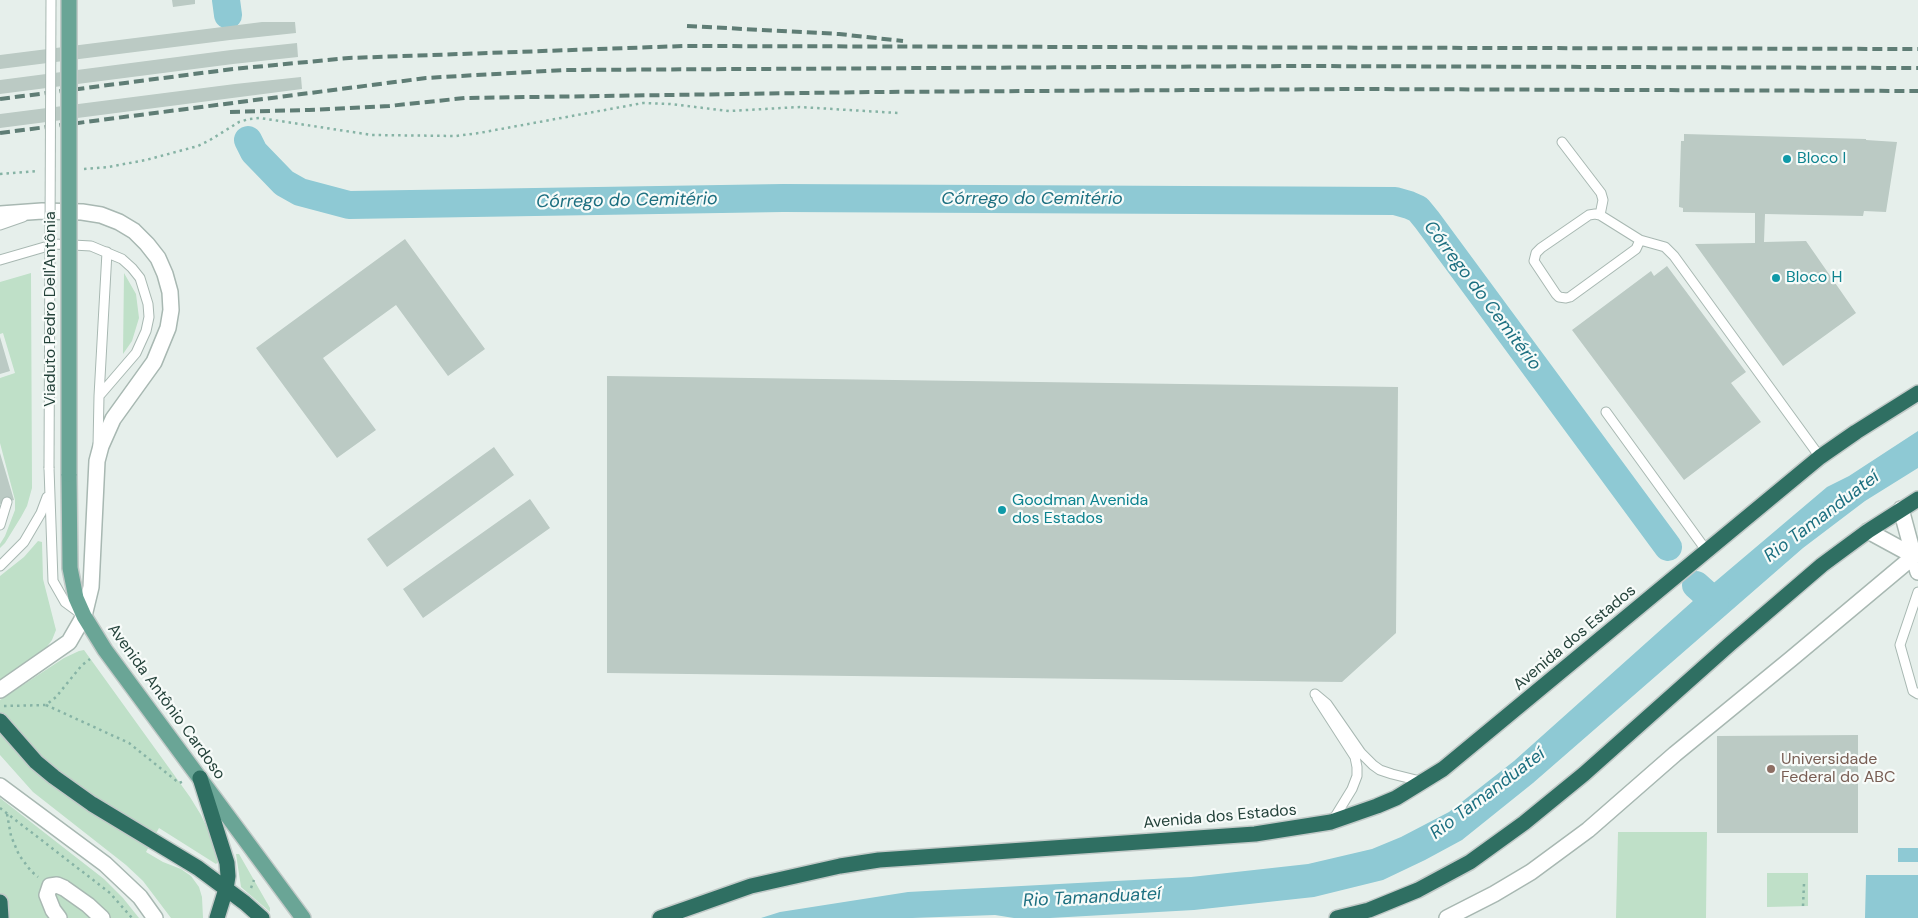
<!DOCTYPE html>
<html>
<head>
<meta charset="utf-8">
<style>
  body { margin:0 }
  canvas { display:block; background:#e6efeb }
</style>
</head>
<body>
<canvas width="1918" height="918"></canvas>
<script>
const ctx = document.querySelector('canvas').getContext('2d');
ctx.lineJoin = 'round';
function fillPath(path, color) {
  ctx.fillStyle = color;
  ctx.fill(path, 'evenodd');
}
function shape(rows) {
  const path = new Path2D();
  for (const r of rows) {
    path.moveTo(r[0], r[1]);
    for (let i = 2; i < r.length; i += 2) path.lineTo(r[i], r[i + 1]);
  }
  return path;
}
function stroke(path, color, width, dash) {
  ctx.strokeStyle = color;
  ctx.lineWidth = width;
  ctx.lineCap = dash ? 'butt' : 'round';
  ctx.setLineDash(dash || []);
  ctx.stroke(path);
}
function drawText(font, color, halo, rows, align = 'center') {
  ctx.font = font + ' "DM Sans",sans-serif';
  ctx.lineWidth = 4.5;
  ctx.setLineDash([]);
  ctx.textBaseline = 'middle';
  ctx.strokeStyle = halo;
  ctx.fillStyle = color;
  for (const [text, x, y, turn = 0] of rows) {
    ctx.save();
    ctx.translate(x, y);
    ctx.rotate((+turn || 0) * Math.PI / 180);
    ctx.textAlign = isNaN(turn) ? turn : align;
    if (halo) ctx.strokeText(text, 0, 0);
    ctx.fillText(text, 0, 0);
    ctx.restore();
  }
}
fillPath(shape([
  [31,273,32,488,27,506,21,517,5,543,0,548,0,544,5,536,15,510,15,500,0,443,0,378,15,373,3,333,0,334,0,282],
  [124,273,136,294,139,318,132,341,123,354],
  [38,541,42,542,43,579,56,630,52,640,46,648,0,681,0,576,24,557],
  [84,650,190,797,201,815,209,832,215,845,218,862,216,864,159,828,146,852,163,862,181,869,191,876,199,887,202,897,203,918,171,918,143,881,126,865,33,792,0,755,0,700,64,658,79,651],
  [0,798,104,879,123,898,139,918,0,918],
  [1618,832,1707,832,1706,918,1616,918],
  [236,854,239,854,270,908,270,912,241,887],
  [1767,873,1808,873,1808,906,1767,907]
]), '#bfe0c8');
fillPath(shape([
  [1918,431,1918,468,1865,501,1803,548,1533,783,1462,840,1425,860,1383,880,1314,897,1194,910,1050,918,1014,918,995,915,912,918,761,918,780,912,908,892,1191,877,1308,864,1372,849,1401,837,1449,812,1514,761,1703,592,1827,487,1849,476],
  [1898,848,1918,848,1918,862,1898,862],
  [1866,875,1918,875,1918,918,1865,918]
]), '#8ec9d4');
stroke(shape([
  [226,0,228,15],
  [248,140,254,152,284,183,300,192,349,205,783,198,1395,201,1409,205,1418,209,1427,220,1668,547],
  [1696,585,1715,602]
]), '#8ec9d4', 28);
fillPath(shape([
  [172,0,195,0,195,4,173,7],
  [262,22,295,22,296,33,230,40,0,69,0,55],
  [297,43,298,57,233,64,0,94,0,80,231,50],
  [301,77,302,89,0,128,0,114,235,84],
  [1684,134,1866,139,1866,140,1897,142,1886,212,1864,211,1863,216,1765,214,1764,242,1806,241,1856,313,1783,366,1695,244,1755,243,1755,213,1683,212,1683,208,1679,207,1681,141,1684,141],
  [405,239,485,349,448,376,396,305,323,358,376,430,337,458,256,348],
  [1667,266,1746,372,1731,383,1761,422,1684,480,1572,330,1651,271,1654,276],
  [0,337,10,371,0,374],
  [607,376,1398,387,1396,633,1342,682,607,673],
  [494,447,514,475,387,567,367,539],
  [0,453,14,500,0,504],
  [530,499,550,528,423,618,403,589],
  [1858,735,1858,833,1717,833,1717,736]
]), '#bbcac4');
const lane = shape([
  [1562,142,1601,193,1603,200,1600,215],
  [0,225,23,217],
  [1640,240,1636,249,1570,297,1566,298,1559,297,1556,294,1534,261,1536,253,1541,248,1589,215,1595,214,1600,215,1640,240,1665,247,1674,256,1820,457],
  [0,260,55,244,91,246,122,259,132,268,140,278,148,304,149,317,146,331,136,353,99,396,98,446],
  [99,396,107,252],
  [1606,412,1706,550],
  [49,468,53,581,65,602,80,613],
  [0,525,7,502],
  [0,566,24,542,41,513,47,497],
  [1918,592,1900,645,1913,691,1918,694],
  [1315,694,1327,704,1361,753,1373,765,1380,770,1392,774,1424,782],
  [1317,698,1355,757,1357,767,1357,776,1352,789,1333,820]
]);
const street = shape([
  [0,214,42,211,82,212,101,215,119,222,134,231,147,244,158,258,165,274,170,292,171,310,168,328,154,362,113,419,101,446,97,461,91,587,84,616,69,642,0,690],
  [1901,509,1918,572],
  [1868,531,1914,556],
  [0,786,105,864,140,897,155,918],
  [59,918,53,910,47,895,50,886,57,885,64,888,88,905,102,918],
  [1447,918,1494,894,1531,872,1588,830,1675,754,1791,659,1914,556]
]);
const primary = shape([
  [69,474,70,568,76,598,84,616,105,650,303,918]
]);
const highway = shape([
  [0,721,36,762,54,777,92,804,198,868,245,903,262,918],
  [200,778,227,863,228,876,226,889,217,918],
  [0,902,1,918],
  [660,918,751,886,840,866,879,860,1255,834,1331,822,1377,806,1396,798,1443,769,1820,457,1856,432,1918,393],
  [1337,918,1369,910,1418,890,1470,862,1524,823,1584,774,1730,644,1822,565,1868,531,1918,499]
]);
stroke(lane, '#a8b8b2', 11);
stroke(street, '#a8b8b2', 18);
stroke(primary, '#c2cac8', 18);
stroke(highway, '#c2cac8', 18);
stroke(shape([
  [84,169,108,167,146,160,198,146,210,140,239,122,249,119,260,118,372,135,456,136,479,133,643,103,670,104,729,111,800,107,898,113],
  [0,174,38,171],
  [46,705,129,743,179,783,184,781],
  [4,706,46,705,56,697,82,665,90,659],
  [0,808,110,893,132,918],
  [7,814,11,836,19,855,31,871,38,877],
  [251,888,254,880],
  [1803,906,1804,884]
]), '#86b3a5', 2.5, [2.5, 4]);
stroke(lane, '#fff', 9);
stroke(street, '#fff', 15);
stroke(primary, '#6aa596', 15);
stroke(highway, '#2f6f62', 15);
stroke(shape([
  [687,26,839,34,903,41],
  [0,99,233,69,349,58,683,46,1918,49],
  [230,112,309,110,389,106,465,98,871,92,1358,89,1918,91],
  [0,133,426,78,564,70,1302,66,1918,68]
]), '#5f7d75', 4, [10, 5]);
const laneBridge = shape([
  [49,468,51,0]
]);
const primaryBridge = shape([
  [69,474,69,0]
]);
stroke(laneBridge, '#a8b8b2', 11, []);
stroke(primaryBridge, '#c2cac8', 18, []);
stroke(laneBridge, '#fff', 9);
stroke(primaryBridge, '#6aa596', 15);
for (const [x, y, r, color] of [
  [1787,159,5,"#0f9aa8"],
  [1776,278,5,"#0f9aa8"],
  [1002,510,5,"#0f9aa8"],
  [1771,769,5,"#8d6e63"]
]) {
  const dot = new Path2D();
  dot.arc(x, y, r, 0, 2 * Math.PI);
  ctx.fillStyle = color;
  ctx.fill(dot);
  stroke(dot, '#f7fbf9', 2);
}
drawText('16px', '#0d838f', '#f7fbf9', [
  ["Bloco I",1797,159],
  ["Bloco H",1786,278],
  ["Goodman Avenida",1012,501],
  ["dos Estados",1012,519]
], 'left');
drawText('16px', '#24423a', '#f7fbf9', [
  ["Viaduto Pedro Dell'Antônia",51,309,-90],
  ["Avenida dos Estados",1575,638,-40],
  ["Avenida Antônio Cardoso",166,702,54],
  ["Avenida dos Estados",1220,817,-5]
]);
drawText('16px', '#785e54', '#f7fbf9', [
  ["Universidade",1781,760],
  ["Federal do ABC",1781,778]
], 'left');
drawText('italic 18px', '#1c6f80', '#f7fbf9', [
  ["Córrego do Cemitério",1032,199],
  ["Córrego do Cemitério",627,201,-1],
  ["Córrego do Cemitério",1482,296,53],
  ["Rio Tamanduateí",1822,517,-37],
  ["Rio Tamanduateí",1488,794,-37],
  ["Rio Tamanduateí",1092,898,-3]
]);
</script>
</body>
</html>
